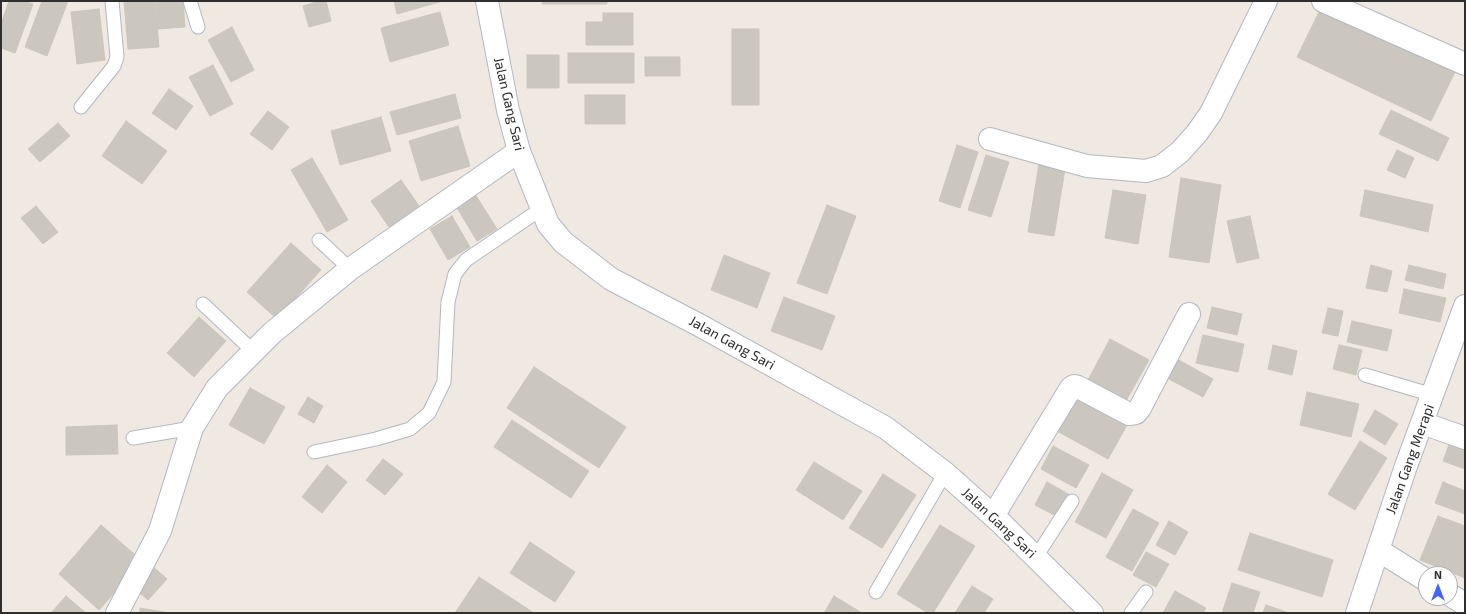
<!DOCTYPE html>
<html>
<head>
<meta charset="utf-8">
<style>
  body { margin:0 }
  #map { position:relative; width:1466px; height:614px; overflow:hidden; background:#efe9e1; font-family:"Exo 2",sans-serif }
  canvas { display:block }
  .frame { position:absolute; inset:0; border:2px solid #2e2e2e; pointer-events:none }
  .north { position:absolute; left:1418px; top:566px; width:40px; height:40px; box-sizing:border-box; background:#fff; border:1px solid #ababab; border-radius:50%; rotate:0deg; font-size:11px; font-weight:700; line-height:16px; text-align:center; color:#2e2e2e }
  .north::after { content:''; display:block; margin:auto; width:14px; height:18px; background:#4264fb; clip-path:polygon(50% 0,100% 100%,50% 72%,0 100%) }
</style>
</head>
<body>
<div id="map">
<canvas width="1466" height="614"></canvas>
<div class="frame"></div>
<div class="north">N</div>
</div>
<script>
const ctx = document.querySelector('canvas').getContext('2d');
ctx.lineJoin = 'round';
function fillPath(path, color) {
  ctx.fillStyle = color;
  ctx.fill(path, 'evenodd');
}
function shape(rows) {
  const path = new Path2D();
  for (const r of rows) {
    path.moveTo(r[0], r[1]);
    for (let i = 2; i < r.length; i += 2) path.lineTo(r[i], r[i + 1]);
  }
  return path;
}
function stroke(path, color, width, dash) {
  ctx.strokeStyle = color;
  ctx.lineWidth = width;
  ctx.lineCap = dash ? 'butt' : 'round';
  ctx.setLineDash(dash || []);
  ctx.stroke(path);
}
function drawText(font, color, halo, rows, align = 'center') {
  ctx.font = font + ' "Exo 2",sans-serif';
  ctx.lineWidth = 3;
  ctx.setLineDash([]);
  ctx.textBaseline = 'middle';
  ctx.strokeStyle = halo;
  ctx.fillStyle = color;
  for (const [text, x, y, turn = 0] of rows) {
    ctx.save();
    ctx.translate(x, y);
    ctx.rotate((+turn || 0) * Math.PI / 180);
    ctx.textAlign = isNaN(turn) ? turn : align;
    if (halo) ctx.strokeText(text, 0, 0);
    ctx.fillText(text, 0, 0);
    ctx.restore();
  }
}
const building = shape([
  [9,1,25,1,33,4,15,53,1,48,1,24,9,1],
  [42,1,68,1,47,56,25,47,42,1],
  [124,1,155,1,159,47,128,49,124,1],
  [156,1,183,1,185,27,158,29,156,1],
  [319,1,326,1,331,21,309,27,303,6,319,1],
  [394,1,443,1,397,14,394,1],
  [542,1,607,1,607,4,542,4,542,1],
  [1323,4,1457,68,1431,121,1297,57,1323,4],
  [99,9,105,60,77,64,71,12,99,9],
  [440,12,449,45,390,62,381,28,440,12],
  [603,13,633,13,633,45,586,45,586,22,603,22,603,13],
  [232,27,254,70,231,82,208,40,232,27],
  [732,29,759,29,759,105,732,105,732,29],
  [568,53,634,53,634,83,568,83,568,53],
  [527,55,559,55,559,88,527,88,527,55],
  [645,57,680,57,680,76,645,76,645,57],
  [213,65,233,104,210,116,189,77,213,65],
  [169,89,193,106,176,130,152,113,169,89],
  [455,94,461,118,397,135,390,112,455,94],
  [585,95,625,95,625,124,585,124,585,95],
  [1391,110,1449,138,1438,161,1379,134,1391,110],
  [268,111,289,127,272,150,250,134,268,111],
  [381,117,391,151,340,165,331,131,381,117],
  [126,121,167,151,142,184,102,156,126,121],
  [58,123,70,136,40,162,28,149,58,123],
  [458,126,470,166,421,181,409,141,458,126],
  [957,145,978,152,960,208,939,201,957,145],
  [1397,150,1414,158,1405,178,1387,170,1397,150],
  [986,155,1009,162,991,217,968,210,986,155],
  [312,158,348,220,327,232,291,170,312,158],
  [1039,164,1065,169,1054,236,1028,232,1039,164],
  [1181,178,1221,185,1209,263,1169,257,1181,178],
  [401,180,419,206,389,227,371,201,401,180],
  [1113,190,1146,195,1138,244,1105,238,1113,190],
  [1365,190,1433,205,1428,232,1360,216,1365,190],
  [475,194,497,229,477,241,456,206,475,194],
  [827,205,856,216,827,294,797,283,827,205],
  [36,206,58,232,43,244,21,218,36,206],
  [452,216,470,247,448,260,430,229,452,216],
  [1250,216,1259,258,1237,263,1227,221,1250,216],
  [291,243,321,270,277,319,247,292,291,243],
  [724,255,770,273,757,308,711,290,724,255],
  [1371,265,1392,271,1387,292,1366,288,1371,265],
  [1409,265,1446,274,1443,289,1405,280,1409,265],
  [1404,289,1446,298,1440,322,1399,313,1404,289],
  [784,297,835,316,822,350,771,331,784,297],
  [1212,307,1242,314,1237,335,1207,328,1212,307],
  [1328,308,1343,311,1338,336,1322,333,1328,308],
  [199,317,226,341,194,377,167,353,199,317],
  [1352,321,1392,330,1387,351,1347,342,1352,321],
  [1203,335,1244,344,1238,372,1196,363,1203,335],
  [1110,339,1149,360,1126,401,1088,380,1110,339],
  [1273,345,1297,351,1292,375,1268,369,1273,345],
  [1339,345,1362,350,1356,375,1333,369,1339,345],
  [1175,358,1213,379,1203,397,1165,377,1175,358],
  [534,367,626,427,599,468,507,408,534,367],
  [250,388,285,407,264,444,229,425,250,388],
  [1080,390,1131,418,1108,459,1057,431,1080,390],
  [1307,392,1359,404,1351,437,1300,425,1307,392],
  [308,397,323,406,314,423,298,414,308,397],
  [1375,410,1398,424,1385,445,1363,431,1375,410],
  [512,420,589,471,571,498,494,447,512,420],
  [117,425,118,454,66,455,66,427,117,425],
  [1451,439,1465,444,1465,469,1443,461,1451,439],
  [1360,441,1387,458,1355,510,1328,494,1360,441],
  [1053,446,1089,465,1076,488,1041,469,1053,446],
  [383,459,403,474,385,495,366,480,383,459],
  [814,462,862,491,843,520,796,490,814,462],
  [327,465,347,482,322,513,302,497,327,465],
  [1102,473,1133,490,1106,538,1075,522,1102,473],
  [883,474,916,495,882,548,849,528,883,474],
  [1047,482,1070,495,1058,517,1035,505,1047,482],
  [1443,482,1465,491,1465,514,1435,503,1443,482],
  [1133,509,1159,523,1132,571,1106,557,1133,509],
  [1438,516,1465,526,1465,578,1420,560,1438,516],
  [1169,521,1188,532,1175,555,1156,545,1169,521],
  [101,525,142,561,99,610,59,574,101,525],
  [940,525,975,546,933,613,928,613,897,594,940,525],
  [1250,533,1333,560,1322,597,1238,570,1250,533],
  [530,542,575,572,555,602,510,573,530,542],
  [1146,552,1169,564,1156,587,1133,575,1146,552],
  [151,565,167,579,148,600,132,586,151,565],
  [479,577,534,613,455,613,479,577],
  [1232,583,1260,592,1253,613,1222,613,1232,583],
  [972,586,993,599,984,613,955,613,972,586],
  [1175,591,1206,608,1203,613,1163,613,1175,591],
  [66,596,86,613,51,613,66,596],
  [834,596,862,613,824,613,834,596],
  [1266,605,1289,613,1263,613,1266,605],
  [140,608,169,613,140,613,140,608]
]);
fillPath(building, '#cbc7bf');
stroke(building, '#cbc5ba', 1);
const lane = shape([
  [190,1,198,27],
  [81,107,114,66,117,57,112,1],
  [319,240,350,269],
  [203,304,253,351],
  [1365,375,1433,395],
  [133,438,192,428],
  [314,452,376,439,410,429,429,413,444,382,448,302,455,274,466,260,541,209],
  [1036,557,1072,501],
  [876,592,945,473],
  [1131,613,1146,592]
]);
const street = shape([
  [487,1,508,110,519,151,548,224,563,242,611,279,699,325,886,428,945,473,1000,522,1092,613],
  [1323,1,1465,64],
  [990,139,1087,166,1146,171,1162,166,1180,152,1197,133,1211,113,1266,1],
  [1422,423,1465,438],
  [993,516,1071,388,1074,386,1078,387,1129,414,1136,413,1140,408,1189,314],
  [1378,550,1426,580],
  [1450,595,1465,604],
  [117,613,160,531,192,428,217,388,272,333,350,269,519,151],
  [1357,613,1406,466,1465,306]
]);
stroke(lane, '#b4b7c1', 15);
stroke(street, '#b4b7c1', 24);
stroke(lane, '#fff', 13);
stroke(street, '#fff', 22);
drawText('14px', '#2e2e2e', '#fff', [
  ["Jalan Gang Sari",509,104,77],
  ["Jalan Gang Sari",732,343,29],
  ["Jalan Gang Merapi",1410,459,-70],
  ["Jalan Gang Sari",999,523,43]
]);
</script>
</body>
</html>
